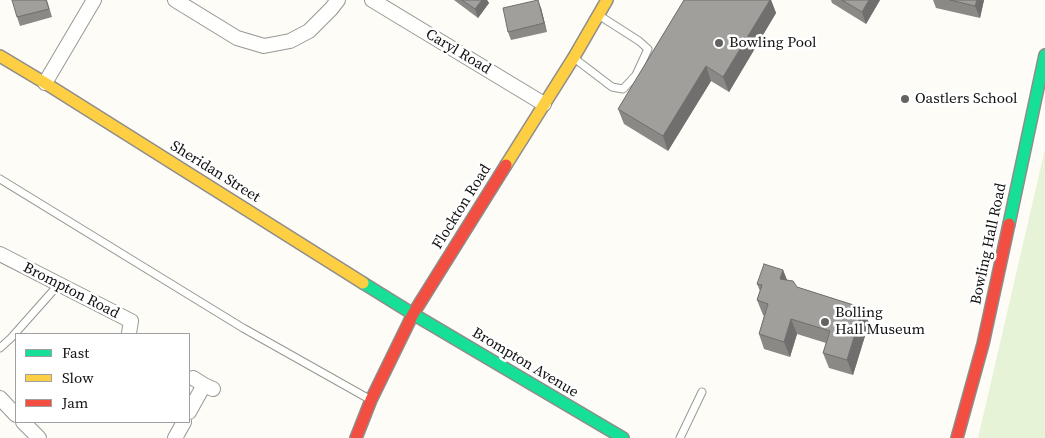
<!DOCTYPE html>
<html>
<head>
<meta charset="utf-8">
<style>
  body { margin:0 }
  #map { position:relative; width:1045px; height:438px; overflow:hidden; background:#fdfcf7; font-family:"Source Serif 4",serif }
  canvas { display:block }
  .legend { position:absolute; left:15px; top:333px; width:175px; height:90px; box-sizing:border-box; background:#fff; border:1px solid #a0a0a0; margin:0; padding:6px 9px; list-style:none; font-size:15px; color:#111 }
  .legend li { display:flex; align-items:center; gap:10px; height:25px }
  .legend b { width:25px; border:1px solid #a0a0a0 }
</style>
</head>
<body>
<div id="map">
<canvas width="1045" height="438"></canvas>
<ul class="legend">
<li><b style="height:6px;background:#16e098"></b>Fast</li>
<li><b style="height:6px;background:#ffcf43"></b>Slow</li>
<li><b style="height:6px;background:#f24e42"></b>Jam</li>
</ul>
</div>
<script>
const ctx = document.querySelector('canvas').getContext('2d');
ctx.lineJoin = 'round';
function fillPath(path, color) {
  ctx.fillStyle = color;
  ctx.fill(path, 'evenodd');
}
function shape(rows) {
  const path = new Path2D();
  for (const r of rows) {
    path.moveTo(r[0], r[1]);
    for (let i = 2; i < r.length; i += 2) path.lineTo(r[i], r[i + 1]);
  }
  return path;
}
function stroke(path, color, width, dash) {
  ctx.strokeStyle = color;
  ctx.lineWidth = width;
  ctx.lineCap = dash ? 'butt' : 'round';
  ctx.setLineDash(dash || []);
  ctx.stroke(path);
}
function drawText(font, color, halo, rows, align = 'center') {
  ctx.font = font + ' "Source Serif 4",serif';
  ctx.lineWidth = 5;
  ctx.setLineDash([]);
  ctx.textBaseline = 'middle';
  ctx.strokeStyle = halo;
  ctx.fillStyle = color;
  for (const [text, x, y, turn = 0] of rows) {
    ctx.save();
    ctx.translate(x, y);
    ctx.rotate((+turn || 0) * Math.PI / 180);
    ctx.textAlign = isNaN(turn) ? turn : align;
    if (halo) ctx.strokeText(text, 0, 0);
    ctx.fillText(text, 0, 0);
    ctx.restore();
  }
}
fillPath(shape([
  [1045,149,1045,438,978,438]
]), '#e7f3d7');
const lane = shape([
  [574,58,612,87,623,89,636,75,648,49,639,41,600,16],
  [0,179,243,328,371,400],
  [0,348,11,338,59,284],
  [680,438,702,392]
]);
const street = shape([
  [175,0,237,38,264,46,290,41,309,31,331,9,338,0],
  [372,0,544,104],
  [45,83,94,0],
  [0,254,131,321,129,333],
  [193,378,204,385,213,389],
  [0,398,16,415],
  [189,412,204,385],
  [23,422,39,438],
  [175,438,184,422]
]);
const fast = shape([
  [1009,224,1045,55],
  [363,283,413,314,623,438]
]);
const slow = shape([
  [0,56,45,83,363,283],
  [506,165,574,57,607,0]
]);
const jam = shape([
  [356,438,371,400,413,314,506,165],
  [957,438,983,344,1009,224]
]);
stroke(lane, '#979795', 9);
stroke(street, '#979795', 16);
stroke(fast, '#8e8d8b', 14);
stroke(slow, '#8e8d8b', 14);
stroke(jam, '#8e8d8b', 14);
stroke(lane, '#fffffe', 7);
stroke(street, '#fffffe', 14);
stroke(fast, '#16e098', 11);
stroke(slow, '#ffcf43', 11);
stroke(jam, '#f24e42', 11);
fillPath(shape([
  [47,0,52,17,20,26,17,17],
  [454,0,487,0,489,3,478,18],
  [684,0,771,0,776,13,729,92,711,81,668,151,624,124,618,109],
  [831,0,880,0,866,24,832,3],
  [933,0,984,0,980,18,936,8],
  [541,8,547,32,511,40,508,32],
  [783,270,787,280,797,287,863,308,869,323,853,375,829,368,823,353,826,343,797,334,790,357,764,349,759,334,764,316,763,315,757,300,760,291,757,284]
]), '#8a8986');
fillPath(shape([
  [482,0,487,0,489,3,478,18,475,9],
  [538,0,541,8,547,32,544,23],
  [770,0,771,0,776,13,729,92,723,77],
  [869,0,880,0,866,24,862,12],
  [977,0,984,0,980,18,975,6],
  [706,66,711,81,668,151,663,136],
  [783,270,789,285,780,279],
  [863,308,869,323,853,375,847,360],
  [791,319,797,334,790,357,784,342]
]), '#716f6d');
const building = shape([
  [12,0,46,0,49,9,17,17,12,0],
  [462,0,482,0,475,9,462,0],
  [538,0,544,23,508,32,503,8,538,0],
  [684,0,770,0,723,77,706,66,663,136,618,109,684,0],
  [842,0,869,0,862,12,842,0],
  [950,0,977,0,975,6,950,0],
  [764,264,783,270,780,279,793,281,797,287,863,308,847,360,823,353,830,331,791,319,784,342,759,334,768,304,757,300,762,285,757,284,764,264]
]);
fillPath(building, '#a19f9c');
stroke(building, '#716f6d', 1);
for (const [x, y, r, color] of [
  [719,43,5,"#646362"],
  [905,99,5,"#646362"],
  [825,322,5,"#646362"]
]) {
  const dot = new Path2D();
  dot.arc(x, y, r, 0, 2 * Math.PI);
  ctx.fillStyle = color;
  ctx.fill(dot);
  stroke(dot, '#fff', 2);
}
drawText('15px', '#111', '#fff', [
  ["Bowling Pool",729,43],
  ["Oastlers School",915,99],
  ["Bolling",835,313],
  ["Hall Museum",835,330]
], 'left');
drawText('15px', '#111', '#fff', [
  ["Caryl Road",458,52,31],
  ["Sheridan Street",215,172,32],
  ["Flockton Road",462,207,-58],
  ["Bowling Hall Road",989,244,-78],
  ["Brompton Road",71,291,27],
  ["Brompton Avenue",525,363,31]
]);
</script>
</body>
</html>
